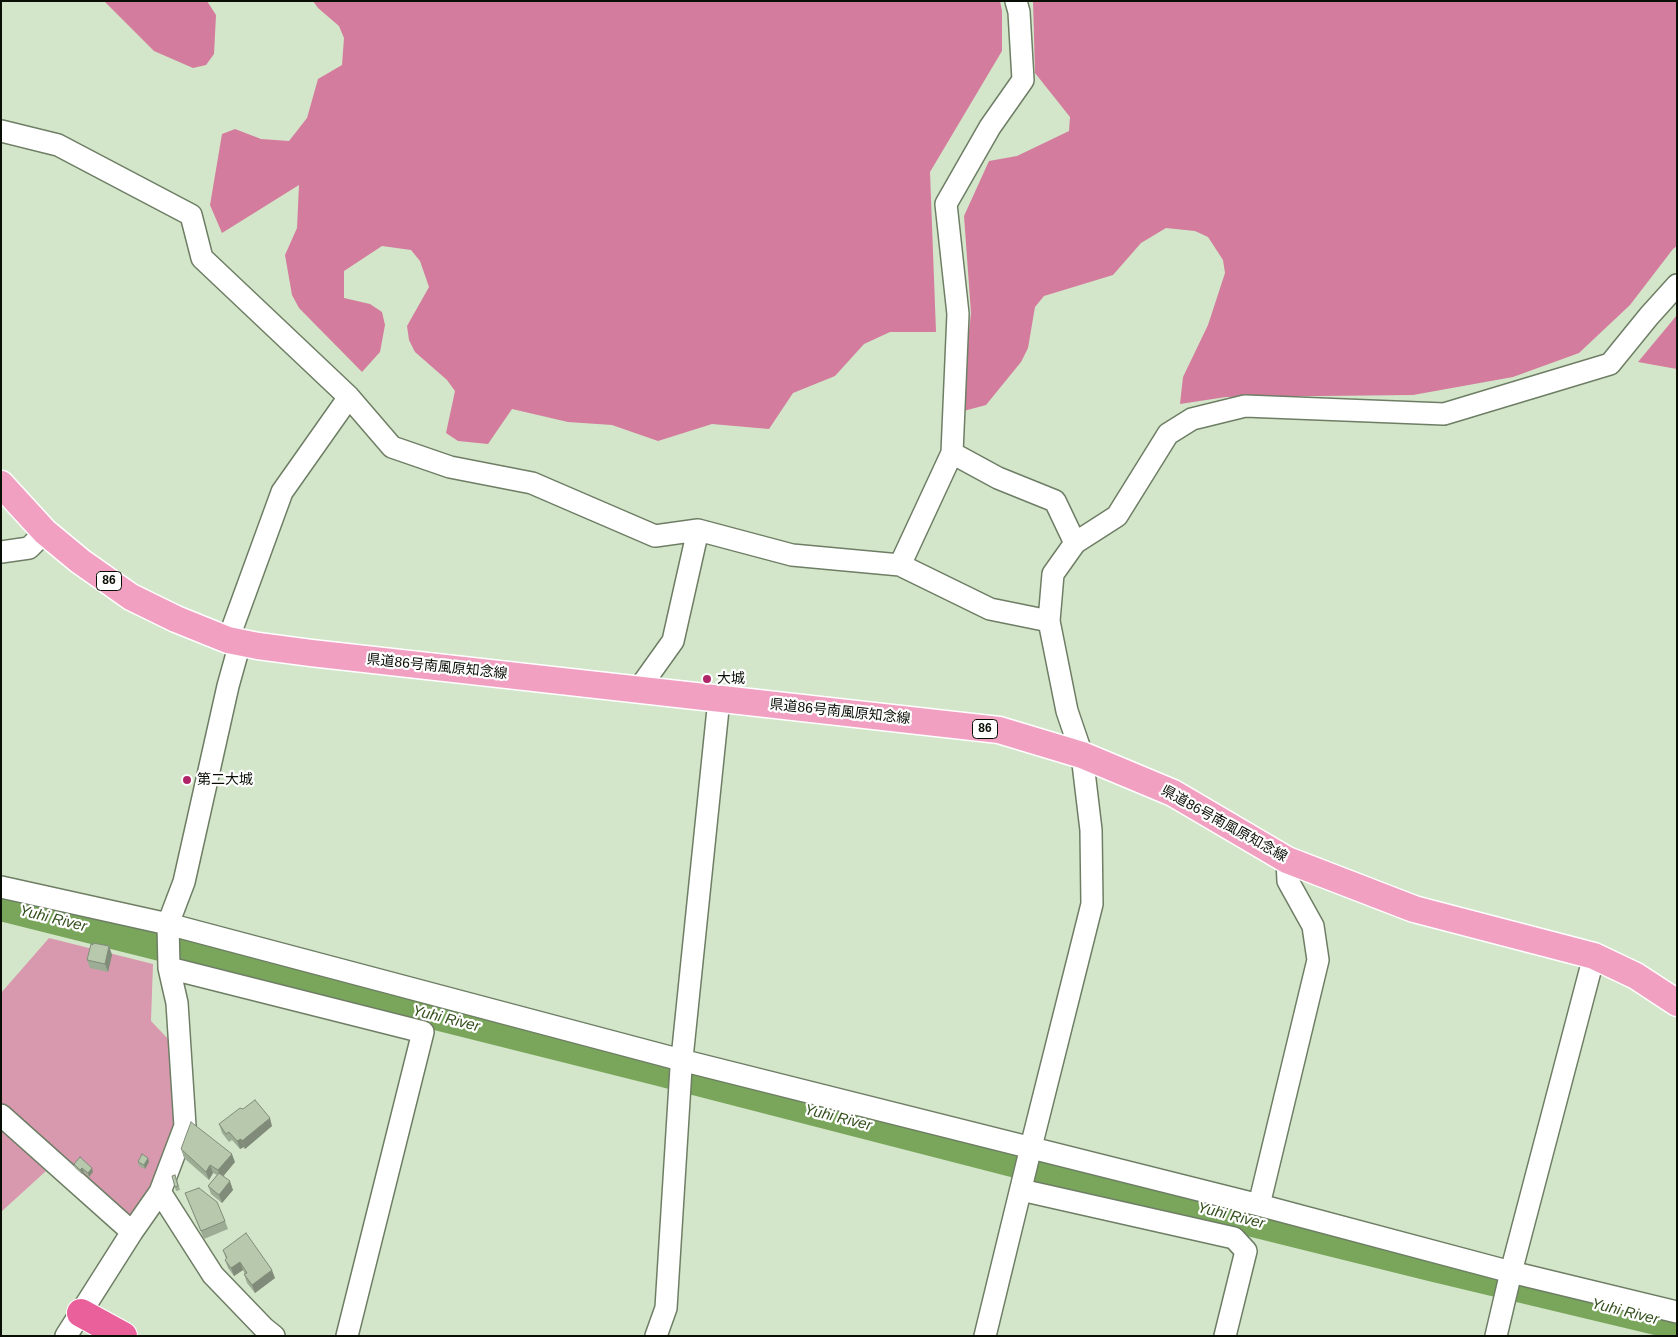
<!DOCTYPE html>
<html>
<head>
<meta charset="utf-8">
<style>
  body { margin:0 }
  #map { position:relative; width:1678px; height:1337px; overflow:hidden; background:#d4e6ca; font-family:Arial,sans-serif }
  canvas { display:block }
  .frame { position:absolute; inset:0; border:2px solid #0a0f06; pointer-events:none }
</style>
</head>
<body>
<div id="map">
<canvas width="1678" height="1337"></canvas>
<div class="frame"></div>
</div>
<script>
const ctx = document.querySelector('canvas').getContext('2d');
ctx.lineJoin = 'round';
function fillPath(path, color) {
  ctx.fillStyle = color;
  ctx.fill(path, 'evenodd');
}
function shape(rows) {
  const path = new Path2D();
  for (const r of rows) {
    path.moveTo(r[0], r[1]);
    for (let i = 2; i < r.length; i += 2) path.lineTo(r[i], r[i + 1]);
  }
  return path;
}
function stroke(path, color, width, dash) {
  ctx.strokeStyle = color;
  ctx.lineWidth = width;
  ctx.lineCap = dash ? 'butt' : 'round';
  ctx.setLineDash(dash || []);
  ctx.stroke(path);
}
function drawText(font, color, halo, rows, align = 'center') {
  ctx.font = font + ' Arial,"Noto Sans JP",sans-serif';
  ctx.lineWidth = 4.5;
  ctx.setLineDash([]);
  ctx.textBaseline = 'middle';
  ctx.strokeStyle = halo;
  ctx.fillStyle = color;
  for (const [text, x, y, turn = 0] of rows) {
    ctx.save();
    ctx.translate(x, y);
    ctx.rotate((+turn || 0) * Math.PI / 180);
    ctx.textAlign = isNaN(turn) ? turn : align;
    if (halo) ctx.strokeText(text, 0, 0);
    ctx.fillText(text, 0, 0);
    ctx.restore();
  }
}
fillPath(shape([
  [49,938,153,964,151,1021,173,1044,178,1126,166,1162,141,1208,130,1220,124,1216,1,1104,1,993],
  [1,1130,46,1171,1,1212]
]), '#d899af');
fillPath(shape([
  [104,1,207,1,216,15,214,54,206,65,193,68,154,51],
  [313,1,1000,1,1002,11,1002,51,930,172,936,332,890,332,864,344,835,376,793,393,769,429,712,424,658,441,612,425,568,422,512,409,488,444,458,441,446,433,455,391,447,380,415,352,409,340,407,326,429,287,420,261,411,250,382,246,344,271,344,298,370,304,382,312,385,325,380,352,362,372,299,308,292,295,285,255,297,228,299,185,222,233,210,205,222,134,235,129,261,139,289,141,307,118,318,79,342,65,344,38,339,26,318,8],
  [1033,1,1677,1,1677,246,1673,249,1630,305,1579,353,1513,377,1413,395,1226,397,1180,404,1183,377,1208,325,1225,273,1223,260,1208,237,1195,231,1166,228,1141,243,1113,275,1044,296,1035,307,1028,348,1021,362,986,405,960,412,971,313,964,216,989,161,1017,156,1069,131,1070,117,1035,73],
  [1677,315,1677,369,1638,362]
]), '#d37c9d');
stroke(shape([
  [1,906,655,1070,1063,1175,1434,1267,1677,1325]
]), '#79a65b', 30);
const minor = shape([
  [1,131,58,145,191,215,202,258,349,397,392,447,450,467,532,483,655,536,698,530,792,555,900,565,990,609,1049,621],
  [952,453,998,478,1055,501,1075,543],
  [1,552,29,548,45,532],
  [900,565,952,453,958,314,946,204,990,127,1023,80,1019,12,1016,1],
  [228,640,282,492,349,397],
  [638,690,673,641,698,530],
  [1,887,168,924,681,1060,1259,1205,1511,1272,1677,1312],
  [169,968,423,1032,347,1336],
  [1,1115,132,1232],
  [1021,1190,1234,1238,1246,1251,1225,1336],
  [160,1192,213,1275,264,1328,274,1336],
  [1259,1205,1318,960,1313,926,1288,881,1287,860],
  [66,1336,132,1232,160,1192,185,1126,177,1003,169,968,168,924,184,882,228,686,240,643],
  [656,1336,666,1308,681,1068,719,699],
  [985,1336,1031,1147,1092,904,1091,830,1082,755,1067,711,1049,621,1053,574,1075,543,1117,516,1168,434,1192,419,1245,406,1444,414,1610,364,1649,316,1677,285],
  [1496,1336,1511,1272,1594,956]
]);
const major = shape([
  [1,484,45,532,80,561,131,597,176,619,228,640,258,646,311,653,999,730,1082,755,1173,793,1287,860,1414,909,1594,956,1636,976,1677,1003]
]);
const highway = shape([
  [81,1313,123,1336]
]);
stroke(minor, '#6e7e65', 24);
stroke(major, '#fff', 29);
stroke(highway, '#fff', 30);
stroke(minor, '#fff', 21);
stroke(major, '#f2a0c2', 26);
stroke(highway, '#e9609a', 28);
fillPath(shape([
  [109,946,112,955,108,972,90,968,87,960],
  [243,1109,272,1126,245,1149,244,1147,240,1149,232,1140,229,1142,222,1133,219,1124],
  [181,1149,235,1162,223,1176,233,1190,222,1203,211,1194,208,1186,217,1175,213,1173,209,1180,184,1158],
  [138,1162,149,1162,145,1169,139,1166],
  [74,1164,93,1172,89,1177,84,1172,82,1174,75,1168],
  [177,1179,180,1190,176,1191,175,1187],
  [185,1193,225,1221,228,1229,204,1239],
  [223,1250,275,1278,255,1293,247,1283,244,1274,245,1274,243,1270,234,1276,228,1268,225,1260,226,1259]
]), '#9dac95');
fillPath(shape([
  [109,946,112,955,108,972,105,964],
  [270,1118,272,1126,245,1149,242,1141],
  [241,1139,244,1147,240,1149,237,1141],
  [232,1154,235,1162,221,1179,218,1170],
  [148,1158,149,1162,145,1169,144,1165],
  [210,1165,213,1173,209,1180,206,1172],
  [82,1168,84,1172,82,1174,80,1170],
  [92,1168,93,1172,89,1177,88,1173],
  [230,1181,233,1190,222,1203,219,1195],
  [240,1262,243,1270,234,1276,231,1268],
  [272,1270,275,1278,255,1293,252,1285]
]), '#808c79');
const building = shape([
  [93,943,109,946,105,964,87,960,91,944,93,945,93,943],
  [255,1100,270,1118,242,1141,241,1139,237,1141,229,1132,226,1134,219,1124,240,1108,243,1109,255,1100],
  [191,1122,232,1154,218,1170,210,1165,206,1172,181,1149,191,1122],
  [142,1154,148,1158,144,1165,138,1162,142,1154],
  [80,1157,92,1168,88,1173,82,1168,80,1170,74,1164,80,1157],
  [219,1173,230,1181,219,1195,208,1186,219,1173],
  [175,1175,178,1186,175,1187,172,1176,175,1175],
  [199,1188,217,1202,225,1221,201,1231,185,1193,199,1188],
  [246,1233,272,1270,252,1285,244,1274,247,1273,240,1262,231,1268,225,1260,227,1258,223,1250,246,1233]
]);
fillPath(building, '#b7c8ad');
stroke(building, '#808c79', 1);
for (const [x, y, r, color] of [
  [707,679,5,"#af2668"],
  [187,780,5,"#af2668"]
]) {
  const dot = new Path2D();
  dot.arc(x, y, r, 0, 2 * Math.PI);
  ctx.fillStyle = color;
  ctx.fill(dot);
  stroke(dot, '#fff', 2);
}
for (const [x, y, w] of [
  [109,581,25],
  [985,729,25]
]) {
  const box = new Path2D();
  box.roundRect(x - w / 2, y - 9.5, w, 19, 4);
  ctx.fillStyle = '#fff';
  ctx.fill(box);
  stroke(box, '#0a0f06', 1);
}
drawText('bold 12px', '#0a0f06', null, [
  ["86",109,581],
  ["86",985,729]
]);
drawText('14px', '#0a0f06', '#fff', [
  ["県道86号南風原知念線",437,667,6],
  ["県道86号南風原知念線",840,712,6],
  ["県道86号南風原知念線",1224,824,29]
]);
drawText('14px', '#0a0f06', '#fff', [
  ["大城",717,679],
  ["第二大城",197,780]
], 'left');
drawText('italic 15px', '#324f1b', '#fff', [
  ["Yuhi River",53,919,14],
  ["Yuhi River",446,1019,14],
  ["Yuhi River",838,1118,14],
  ["Yuhi River",1231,1216,14],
  ["Yuhi River",1625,1312,14]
]);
</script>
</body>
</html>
